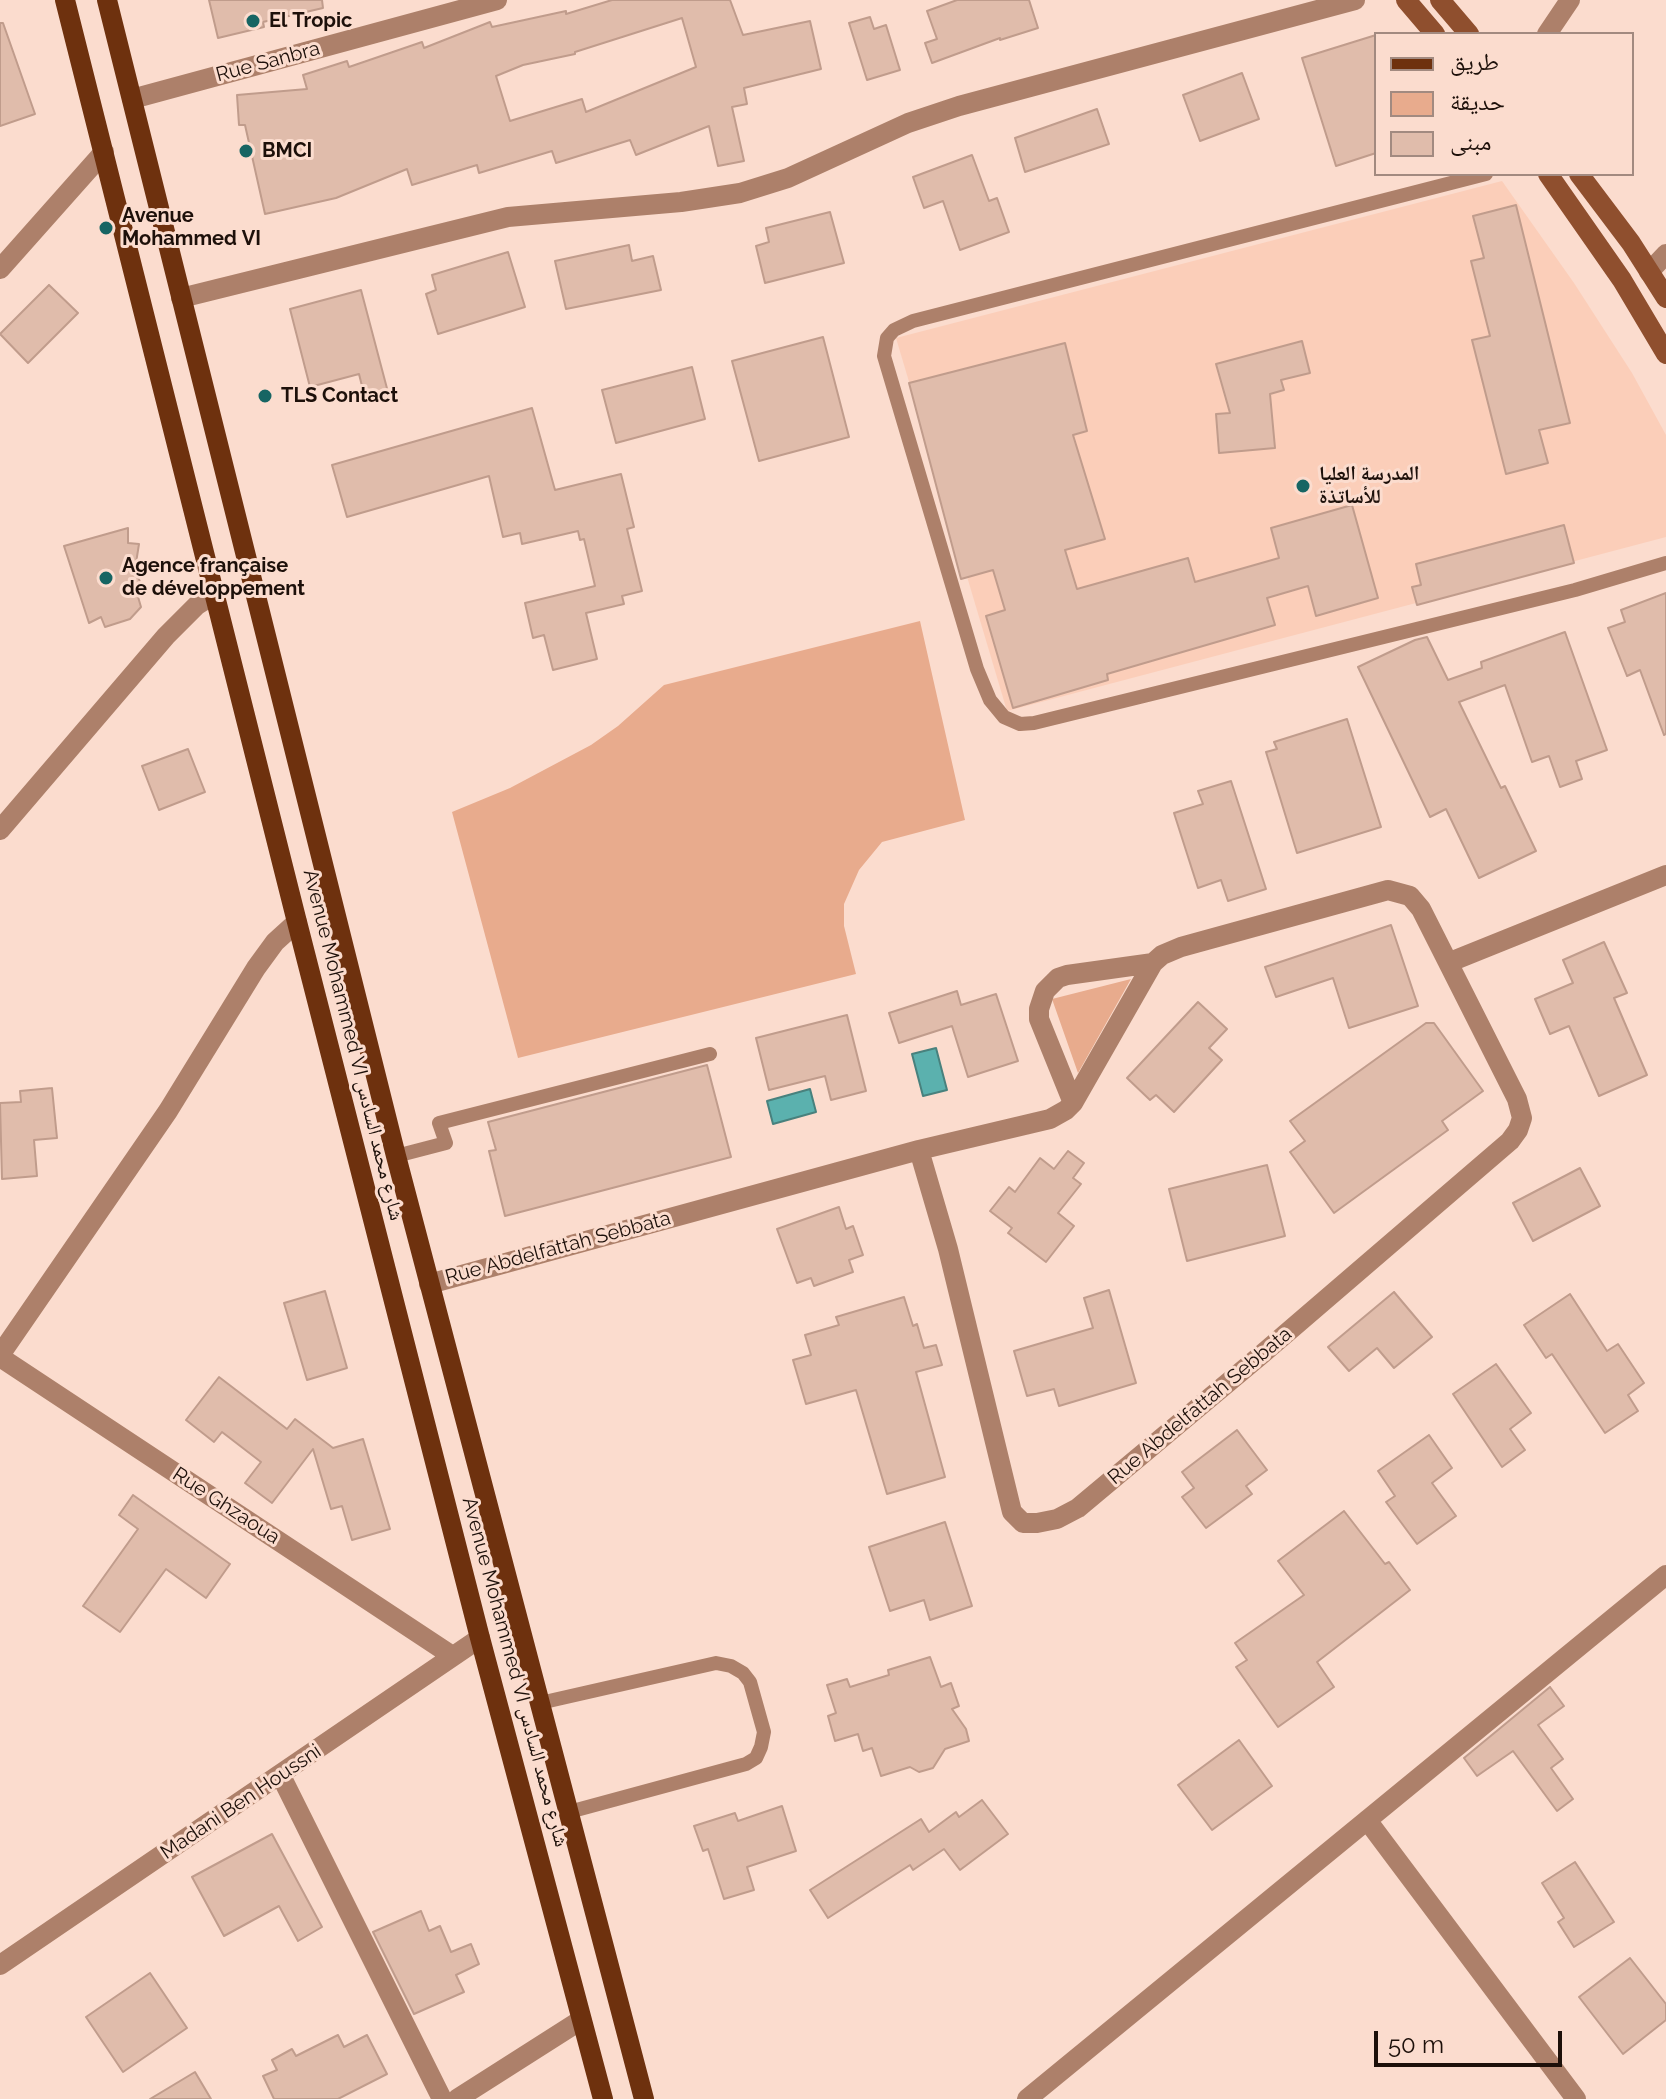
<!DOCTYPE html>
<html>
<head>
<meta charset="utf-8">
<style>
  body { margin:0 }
  #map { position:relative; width:1666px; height:2099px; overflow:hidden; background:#fbdcce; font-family:Raleway,"Noto Naskh Arabic",sans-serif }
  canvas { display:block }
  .legend { position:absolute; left:1374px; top:32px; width:260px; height:144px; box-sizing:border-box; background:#fbdcce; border:2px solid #a28a80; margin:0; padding:10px 14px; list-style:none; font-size:24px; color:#1d100a }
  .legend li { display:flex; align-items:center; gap:16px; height:40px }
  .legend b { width:40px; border:2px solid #a28a80 }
  .scale { position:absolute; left:1374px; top:2031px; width:188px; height:36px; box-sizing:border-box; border:4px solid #1d100a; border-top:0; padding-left:10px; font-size:24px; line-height:28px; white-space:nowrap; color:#1d100a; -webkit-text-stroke:6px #fbdcce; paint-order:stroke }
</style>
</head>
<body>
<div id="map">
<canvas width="1666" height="2099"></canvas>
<ul class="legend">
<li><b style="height:10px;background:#6e310e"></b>طريق</li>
<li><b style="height:22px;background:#e8ab8d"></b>حديقة</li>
<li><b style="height:22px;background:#e0bcab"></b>مبنى</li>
</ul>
<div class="scale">50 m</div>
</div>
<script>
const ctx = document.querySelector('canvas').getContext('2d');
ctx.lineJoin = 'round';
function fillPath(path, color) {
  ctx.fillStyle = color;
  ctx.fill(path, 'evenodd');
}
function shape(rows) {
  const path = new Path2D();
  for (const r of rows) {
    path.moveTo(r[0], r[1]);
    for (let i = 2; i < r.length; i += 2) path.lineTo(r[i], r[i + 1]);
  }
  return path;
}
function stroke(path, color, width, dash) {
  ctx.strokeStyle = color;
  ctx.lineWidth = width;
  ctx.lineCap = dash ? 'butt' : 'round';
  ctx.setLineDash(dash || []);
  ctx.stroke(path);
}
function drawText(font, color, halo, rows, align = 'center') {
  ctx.font = font + ' Raleway,"Noto Naskh Arabic",sans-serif';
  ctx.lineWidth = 6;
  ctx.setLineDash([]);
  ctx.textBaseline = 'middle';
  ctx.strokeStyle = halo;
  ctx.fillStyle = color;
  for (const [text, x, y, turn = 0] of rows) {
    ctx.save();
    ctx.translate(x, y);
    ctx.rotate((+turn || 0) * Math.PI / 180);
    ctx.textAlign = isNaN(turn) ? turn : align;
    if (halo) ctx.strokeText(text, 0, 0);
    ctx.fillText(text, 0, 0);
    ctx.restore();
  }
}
fillPath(shape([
  [1502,181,1574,283,1632,373,1666,435,1666,537,1007,711,896,338]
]), '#fbceb9');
fillPath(shape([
  [920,621,965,820,882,842,859,870,844,904,844,926,856,974,518,1058,452,812,510,788,591,745,618,726,664,685],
  [1131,979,1078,1073,1052,999]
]), '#e8ab8d');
const water = shape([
  [936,1048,947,1090,923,1096,912,1054,936,1048],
  [810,1089,816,1112,773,1124,767,1101,810,1089]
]);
fillPath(water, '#5bb1ae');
stroke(water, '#48817d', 2);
const building = shape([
  [209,0,322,0,323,8,263,22,264,27,218,38,209,0],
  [612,0,730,0,743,35,810,21,821,69,744,88,747,104,732,107,744,161,718,166,709,126,636,155,630,140,556,163,552,151,479,173,477,165,412,185,407,169,336,198,265,214,245,125,239,125,237,95,307,89,303,75,347,61,349,67,422,42,424,48,490,22,492,27,566,11,566,14,612,0],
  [682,18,696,67,586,112,582,99,510,121,496,76,523,65,575,54,575,52,682,18],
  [957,0,1029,0,1038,28,1000,40,1000,38,932,63,925,43,937,39,927,11,957,0],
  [870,17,874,29,886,25,900,70,867,80,849,23,870,17],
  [0,23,3,23,35,114,0,126,0,23],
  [1376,35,1376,153,1336,166,1302,58,1376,35],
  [1242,73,1259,119,1200,141,1183,95,1242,73],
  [1097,109,1109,144,1025,172,1015,138,1097,109],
  [972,155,989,201,997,198,1009,232,960,250,943,201,924,208,913,177,972,155],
  [1516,205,1570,423,1539,430,1548,463,1506,474,1472,340,1490,336,1471,261,1484,258,1473,216,1516,205],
  [830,212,844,263,765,283,756,246,769,242,766,228,830,212],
  [629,245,632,261,653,256,661,290,566,309,555,261,629,245],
  [508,252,525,307,438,334,426,294,436,290,432,275,508,252],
  [49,285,78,313,28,363,0,334,49,285],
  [361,290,389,396,366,402,359,374,310,387,290,309,361,290],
  [823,337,849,437,759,461,732,361,823,337],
  [1302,341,1310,373,1281,380,1284,390,1270,394,1275,448,1219,453,1216,414,1230,413,1216,364,1302,341],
  [1065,343,1087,431,1073,435,1105,539,1065,550,1077,589,1188,558,1195,582,1279,558,1271,528,1352,505,1378,598,1316,616,1308,586,1267,598,1275,625,1107,674,1108,680,1013,708,986,616,1005,610,993,570,961,579,909,383,1065,343],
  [692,367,705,419,616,443,602,390,692,367],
  [532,408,555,490,621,474,634,527,627,529,642,591,622,596,624,604,586,613,597,659,553,670,544,635,533,638,525,603,595,586,584,539,580,540,578,531,522,544,520,533,503,537,489,476,347,517,332,465,532,408],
  [1564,525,1574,563,1417,605,1412,587,1421,585,1416,564,1564,525],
  [128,528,128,543,139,544,135,569,142,587,136,590,141,607,130,619,105,627,101,617,89,623,64,546,128,528],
  [1666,593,1666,734,1664,735,1640,670,1627,676,1608,628,1625,622,1621,610,1666,593],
  [1565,632,1607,750,1576,761,1582,779,1560,787,1549,756,1532,762,1505,685,1459,702,1501,788,1505,786,1536,851,1479,878,1446,809,1430,817,1358,667,1415,640,1427,637,1448,680,1482,668,1481,662,1565,632],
  [1347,719,1381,827,1297,853,1266,752,1277,749,1274,742,1347,719],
  [188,749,205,792,159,810,142,766,188,749],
  [1231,781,1266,889,1228,901,1221,880,1198,888,1174,813,1203,804,1198,791,1231,781],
  [1391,925,1418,1006,1349,1028,1333,978,1276,997,1265,967,1391,925],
  [1604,942,1627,993,1614,998,1647,1075,1599,1096,1569,1026,1550,1034,1535,999,1573,983,1563,960,1604,942],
  [957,991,961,1005,996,994,1018,1061,968,1077,952,1026,899,1043,889,1013,957,991],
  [1198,1002,1227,1029,1209,1048,1222,1060,1174,1112,1156,1095,1150,1100,1127,1078,1198,1002],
  [847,1015,866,1091,831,1100,825,1076,769,1090,756,1038,847,1015],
  [1426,1023,1434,1023,1483,1091,1442,1121,1448,1130,1334,1213,1290,1152,1305,1141,1290,1121,1426,1023],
  [707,1065,731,1157,505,1216,489,1151,496,1150,488,1122,707,1065],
  [52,1088,57,1138,34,1140,37,1176,2,1179,0,1103,21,1102,20,1091,52,1088],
  [1068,1151,1084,1163,1073,1178,1081,1184,1058,1213,1074,1226,1046,1262,1008,1233,1012,1228,990,1211,1009,1187,1015,1192,1040,1158,1054,1169,1068,1151],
  [1267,1165,1285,1236,1187,1261,1169,1189,1267,1165],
  [1580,1168,1600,1206,1533,1241,1513,1203,1580,1168],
  [839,1207,846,1229,853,1226,863,1255,849,1260,853,1272,814,1286,811,1278,797,1283,777,1229,839,1207],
  [1109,1290,1136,1383,1059,1406,1054,1389,1027,1396,1014,1351,1093,1328,1084,1298,1109,1290],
  [325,1291,347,1368,307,1380,284,1303,325,1291],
  [1394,1292,1432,1337,1394,1368,1377,1348,1349,1371,1328,1347,1394,1292],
  [1570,1294,1607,1351,1618,1344,1644,1383,1628,1395,1638,1411,1605,1433,1552,1354,1546,1358,1524,1325,1570,1294],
  [904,1297,913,1326,917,1324,924,1348,936,1345,942,1365,916,1372,945,1477,887,1494,856,1390,806,1404,793,1360,811,1355,805,1335,839,1325,836,1317,904,1297],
  [1496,1364,1531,1413,1510,1429,1525,1450,1502,1467,1453,1394,1496,1364],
  [219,1377,287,1429,295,1419,333,1448,363,1439,390,1529,352,1540,342,1506,331,1509,313,1449,272,1503,245,1483,261,1462,222,1432,214,1442,186,1420,219,1377],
  [1237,1430,1267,1470,1246,1486,1252,1494,1206,1528,1182,1497,1194,1488,1182,1472,1237,1430],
  [1429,1435,1452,1468,1432,1483,1456,1516,1417,1544,1386,1502,1395,1496,1378,1471,1429,1435],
  [133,1495,230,1564,206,1598,166,1569,120,1632,83,1606,138,1529,119,1515,133,1495],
  [1344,1511,1385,1564,1389,1562,1410,1590,1317,1662,1334,1687,1278,1727,1236,1667,1247,1660,1235,1643,1304,1595,1278,1561,1344,1511],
  [945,1522,972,1606,930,1620,924,1600,890,1611,869,1547,945,1522],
  [930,1657,941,1687,951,1683,959,1706,952,1709,966,1729,969,1741,945,1749,933,1768,919,1772,910,1767,881,1776,872,1748,863,1751,858,1734,835,1741,828,1716,836,1713,827,1685,847,1679,850,1687,889,1675,888,1670,930,1657],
  [1550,1687,1564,1706,1538,1725,1563,1759,1551,1768,1573,1799,1557,1811,1513,1751,1477,1776,1464,1758,1550,1687],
  [1239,1740,1272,1786,1212,1830,1178,1785,1239,1740],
  [982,1800,1008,1834,960,1870,944,1849,913,1870,910,1865,828,1918,810,1890,921,1819,929,1832,956,1812,959,1817,982,1800],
  [782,1806,796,1851,747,1867,754,1890,724,1899,708,1849,703,1851,694,1826,735,1813,738,1821,782,1806],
  [272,1834,322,1927,298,1941,279,1906,224,1936,192,1877,272,1834],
  [1575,1862,1614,1922,1574,1947,1558,1922,1564,1918,1542,1883,1575,1862],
  [421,1911,429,1931,440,1926,451,1952,471,1944,479,1964,456,1975,464,1992,414,2014,373,1932,421,1911],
  [1630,1958,1666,2004,1666,2020,1623,2054,1579,1997,1630,1958],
  [150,1973,187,2028,123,2072,86,2017,150,1973],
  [338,2035,344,2047,367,2035,387,2074,338,2099,274,2099,263,2076,277,2070,272,2060,292,2049,296,2056,338,2035],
  [195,2072,211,2099,150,2099,195,2072]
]);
fillPath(building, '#e0bcab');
stroke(building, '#c09c8c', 2);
stroke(shape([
  [1486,174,913,321,894,330,887,338,884,356,977,669,990,700,1004,717,1020,724,1034,723,1575,590,1666,563],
  [396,1156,446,1143,439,1123,710,1054],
  [540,1703,716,1663,731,1666,743,1673,750,1682,764,1732,761,1747,756,1758,746,1764,569,1812]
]), '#ad806a', 14);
stroke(shape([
  [1547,34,1570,0],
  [132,99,497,0],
  [0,269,104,152],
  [1649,272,1666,254],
  [181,298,508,217,681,202,740,193,788,178,908,123,959,106,1355,0],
  [0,830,166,636,197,605,213,595],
  [1450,962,1666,875],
  [1073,1103,1039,1019,1039,1009,1045,991,1058,978,1067,975,1153,963],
  [429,1284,919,1150,1050,1119,1066,1110,1073,1103,1153,963,1162,955,1181,947,1388,890,1410,896,1421,909,1517,1099,1522,1118,1518,1130,1510,1141,1261,1355,1078,1508,1057,1519,1037,1523,1023,1523,1012,1512,948,1249,919,1150],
  [0,1355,168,1111,256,968,275,942,297,922],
  [0,1357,451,1655],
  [281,1776,442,2099],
  [1367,1820,1576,2099],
  [0,1965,480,1638],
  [457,2099,581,2020],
  [1027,2099,1666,1575]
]), '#ad806a', 20);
stroke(shape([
  [1406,0,1435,34],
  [1440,0,1469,34],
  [1548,174,1622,280,1666,354],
  [1579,174,1631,243,1666,298]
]), '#8f4f2e', 20);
stroke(shape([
  [65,0,297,922,480,1638,603,2099],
  [107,0,396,1156,644,2099]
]), '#6e310e', 20);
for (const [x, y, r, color] of [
  [253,21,8,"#176563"],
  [246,151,8,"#176563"],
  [106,228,8,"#176563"],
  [265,396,8,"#176563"],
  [1303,486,8,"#176563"],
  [106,578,8,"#176563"]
]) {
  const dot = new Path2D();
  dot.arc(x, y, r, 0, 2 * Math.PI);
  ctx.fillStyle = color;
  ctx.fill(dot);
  stroke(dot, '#fbdcce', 3);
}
drawText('bold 20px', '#1d100a', '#fbdcce', [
  ["El Tropic",269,21],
  ["BMCI",262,151],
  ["Avenue",122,216],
  ["Mohammed VI",122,239],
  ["TLS Contact",281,396],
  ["المدرسة العليا",1319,474],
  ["للأساتذة",1319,497],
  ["Agence française",122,566],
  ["de développement",122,589]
], 'left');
drawText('20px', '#1d100a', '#fbdcce', [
  ["Rue Sanbra",268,62,-15],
  ["Avenue Mohammed VI شارع محمد السادس",353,1045,76],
  ["Rue Abdelfattah Sebbata",558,1248,-15],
  ["Rue Abdelfattah Sebbata",1200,1406,-40],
  ["Rue Ghzaoua",226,1506,33],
  ["Avenue Mohammed VI شارع محمد السادس",515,1672,75],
  ["Madani Ben Houssni",241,1802,-34]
]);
</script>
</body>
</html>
